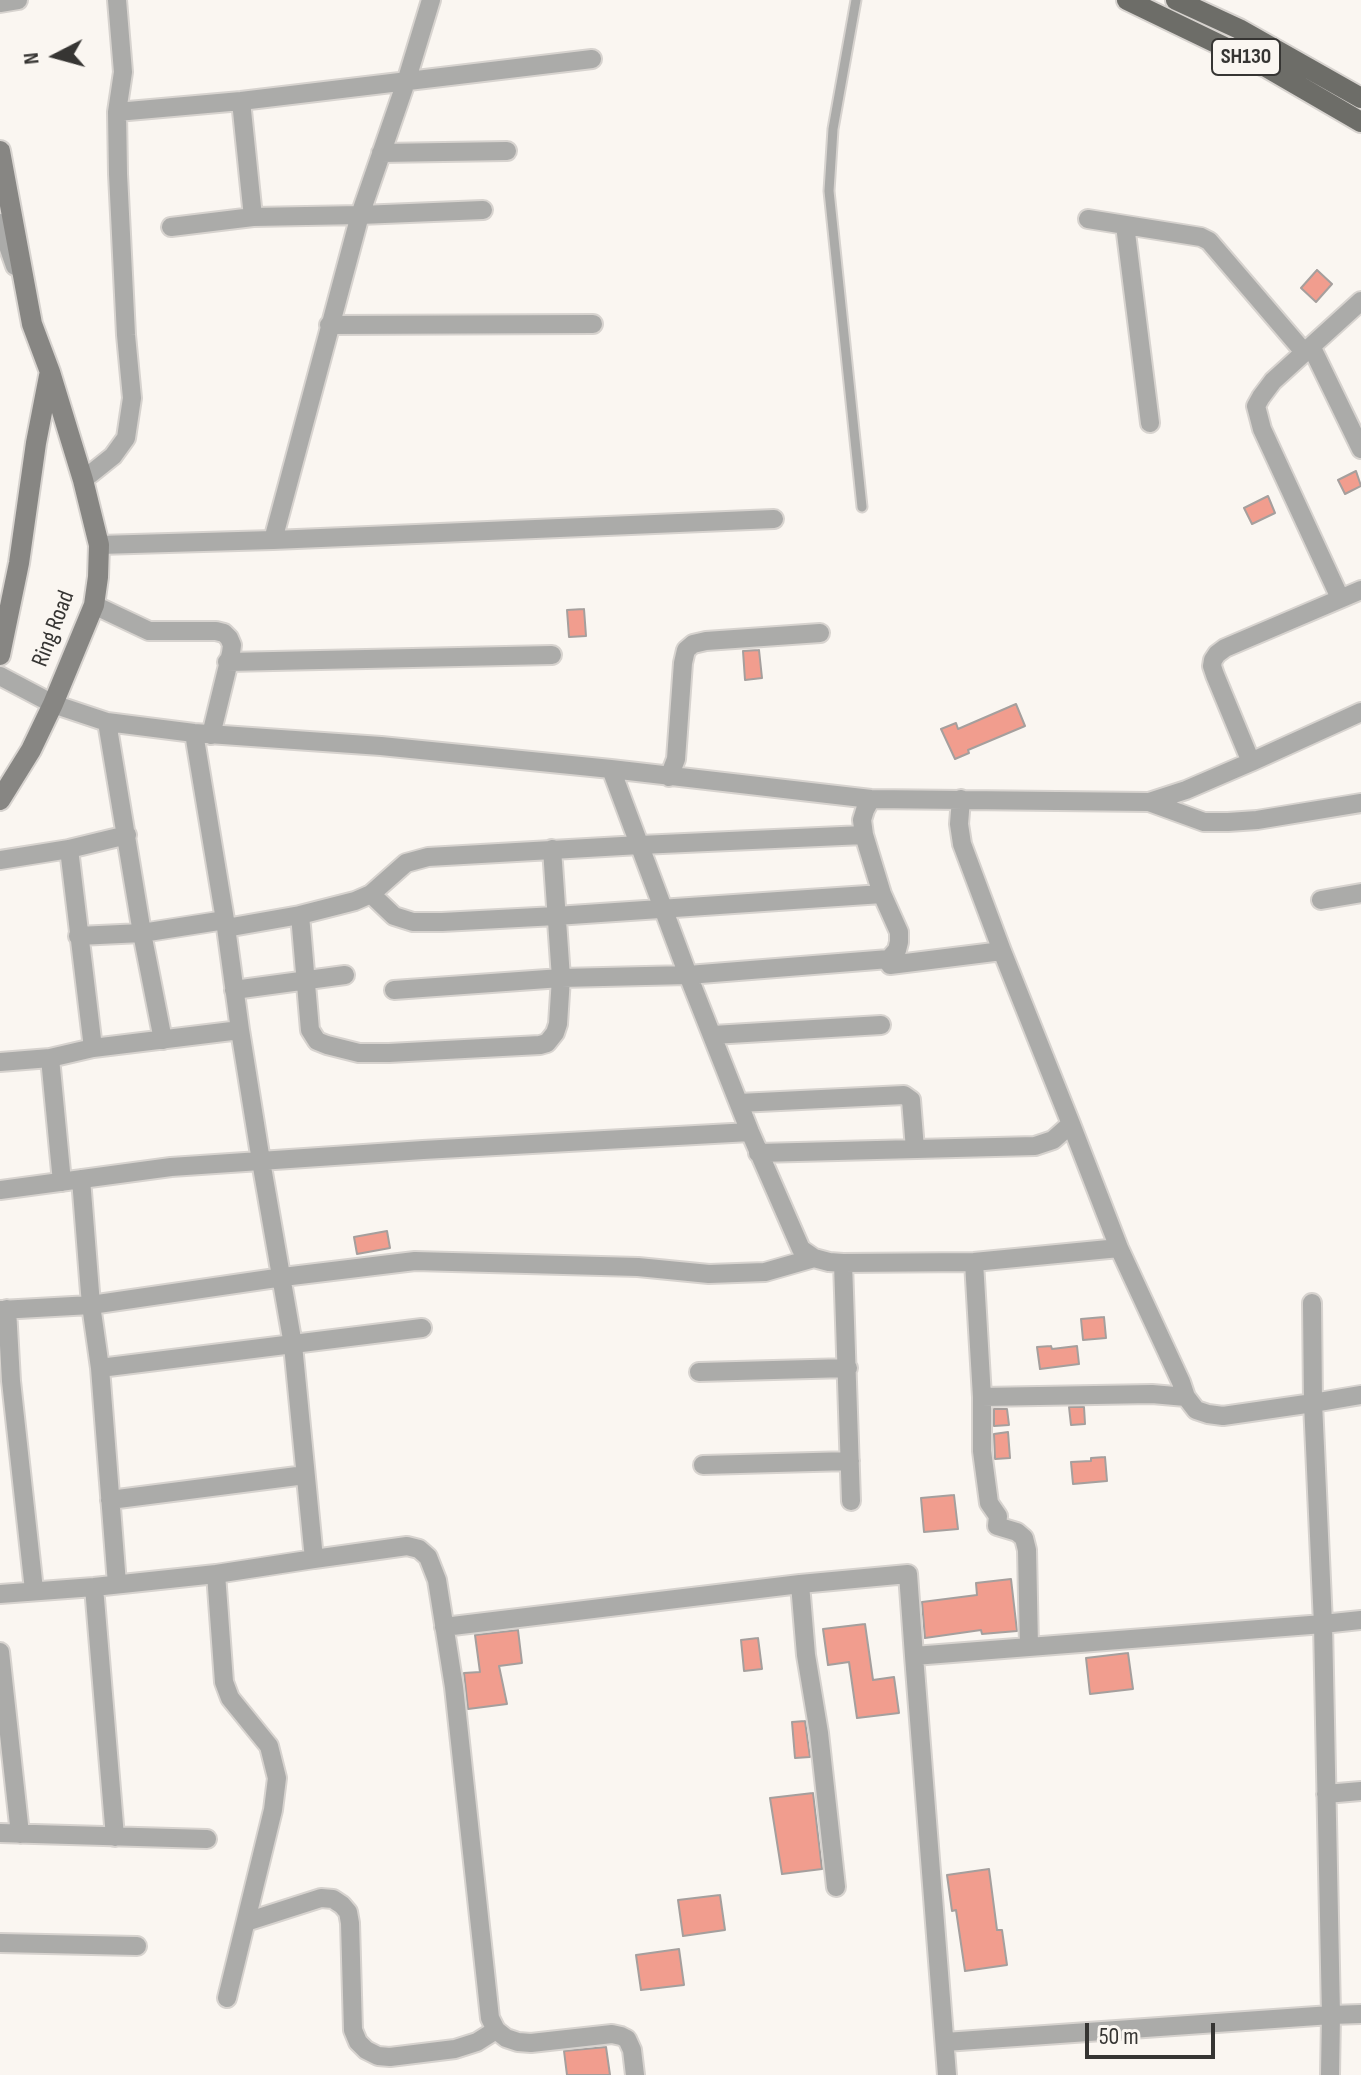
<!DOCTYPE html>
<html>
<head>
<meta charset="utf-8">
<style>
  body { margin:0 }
  #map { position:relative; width:1361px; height:2075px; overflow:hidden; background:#faf6f1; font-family:"Sofia Sans Condensed",sans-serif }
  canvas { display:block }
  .north { position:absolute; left:16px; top:16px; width:80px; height:80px; -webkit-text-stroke:6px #faf6f1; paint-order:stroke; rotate:264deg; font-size:22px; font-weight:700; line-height:32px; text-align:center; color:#363533 }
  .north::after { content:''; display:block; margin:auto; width:28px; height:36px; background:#363533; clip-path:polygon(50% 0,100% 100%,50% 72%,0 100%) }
  .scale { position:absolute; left:1085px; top:2023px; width:130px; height:36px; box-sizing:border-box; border:4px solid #363533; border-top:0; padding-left:10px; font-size:24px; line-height:28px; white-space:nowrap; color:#363533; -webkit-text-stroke:6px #faf6f1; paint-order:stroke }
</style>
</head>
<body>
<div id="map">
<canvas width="1361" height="2075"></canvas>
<div class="north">N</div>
<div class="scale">50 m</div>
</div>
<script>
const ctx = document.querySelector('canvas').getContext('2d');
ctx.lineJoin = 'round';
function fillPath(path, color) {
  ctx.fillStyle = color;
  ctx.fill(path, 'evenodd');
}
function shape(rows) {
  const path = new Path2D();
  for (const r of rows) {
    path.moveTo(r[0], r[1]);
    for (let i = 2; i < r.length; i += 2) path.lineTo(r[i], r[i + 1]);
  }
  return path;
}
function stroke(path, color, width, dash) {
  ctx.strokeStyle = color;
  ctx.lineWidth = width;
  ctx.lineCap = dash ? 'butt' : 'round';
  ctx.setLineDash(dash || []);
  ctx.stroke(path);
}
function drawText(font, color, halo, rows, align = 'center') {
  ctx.font = font + ' "Sofia Sans Condensed",sans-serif';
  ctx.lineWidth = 7;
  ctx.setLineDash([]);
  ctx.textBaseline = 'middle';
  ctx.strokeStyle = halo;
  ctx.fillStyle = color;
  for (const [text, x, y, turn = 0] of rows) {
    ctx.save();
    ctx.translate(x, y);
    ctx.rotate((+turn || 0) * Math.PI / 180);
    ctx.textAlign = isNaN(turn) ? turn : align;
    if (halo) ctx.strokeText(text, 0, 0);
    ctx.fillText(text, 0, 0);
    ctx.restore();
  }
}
const building = shape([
  [1317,270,1332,284,1316,302,1301,288,1317,270],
  [1356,471,1361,486,1345,494,1338,480,1356,471],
  [1268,496,1275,513,1252,524,1244,508,1268,496],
  [584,609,586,636,569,637,567,610,584,609],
  [759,650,762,678,745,680,743,651,759,650],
  [1016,704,1025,726,968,750,969,753,955,759,941,729,956,723,958,729,1016,704],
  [387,1231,390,1248,357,1254,354,1237,387,1231],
  [1104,1317,1106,1338,1083,1340,1081,1319,1104,1317],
  [1051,1346,1052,1349,1077,1346,1079,1364,1040,1369,1037,1347,1051,1346],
  [1069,1407,1084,1407,1085,1424,1071,1425,1069,1407],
  [994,1409,1007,1409,1009,1425,994,1426,994,1409],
  [1008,1432,1010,1458,995,1459,994,1434,1008,1432],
  [1105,1457,1107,1481,1073,1484,1071,1462,1091,1461,1091,1458,1105,1457],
  [954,1495,958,1529,924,1532,921,1498,954,1495],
  [1011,1579,1017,1631,982,1634,981,1630,925,1638,922,1602,977,1595,976,1583,1011,1579],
  [865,1624,873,1680,894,1677,899,1713,857,1718,849,1662,828,1665,823,1629,865,1624],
  [518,1630,522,1663,499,1666,507,1704,468,1709,464,1673,480,1672,475,1635,518,1630],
  [758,1638,762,1669,744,1671,741,1640,758,1638],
  [1128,1653,1133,1689,1090,1694,1086,1658,1128,1653],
  [805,1721,810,1757,795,1758,792,1722,805,1721],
  [813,1793,822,1869,782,1874,770,1798,813,1793],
  [989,1869,997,1930,1002,1930,1007,1965,965,1971,956,1910,952,1911,947,1875,989,1869],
  [720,1895,725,1930,683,1936,678,1900,720,1895],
  [679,1949,684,1985,641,1990,636,1955,679,1949],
  [606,2047,610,2075,567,2075,564,2051,606,2047]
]);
fillPath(building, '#f19d8e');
stroke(building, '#a59f9d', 2);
const service = shape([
  [856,0,833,129,829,191,862,507]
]);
const minor = shape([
  [0,3,18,0],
  [241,101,253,217],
  [117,112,241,101,592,59],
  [381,153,507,151],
  [1088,219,1201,237,1209,241,1304,352],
  [0,223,15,266],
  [1125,225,1150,423],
  [171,227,253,217,360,215,483,210],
  [329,325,593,324],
  [1311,346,1361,449],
  [83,480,113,456,126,438,132,398,126,335,118,174,117,112,123,72,117,0],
  [273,540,774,519],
  [99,545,273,540,360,215,406,82,431,0],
  [1340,598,1262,429,1256,406,1261,397,1273,381,1361,301],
  [94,605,149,631,216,631,224,633,229,638,232,645,231,653,211,735],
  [227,662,552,655],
  [0,676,53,704,107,722,194,733,381,746,611,769,871,799,1149,802,1186,790,1251,762,1215,675,1212,666,1213,660,1217,654,1225,648,1361,590],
  [107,722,142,933,163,1040],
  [1251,762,1361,712],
  [611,769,688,975,750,1132,801,1249,814,1258,829,1262,843,1263,974,1262,1119,1248],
  [669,777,676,759,683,663,686,650,693,644,706,641,820,633],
  [1149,802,1204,822,1228,822,1257,820,1361,803],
  [69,849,93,1048],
  [0,860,69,849,127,835],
  [371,894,394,916,413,922,442,922,556,916,882,894],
  [1321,900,1361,893],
  [300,915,355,901,371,894,406,863,428,857,640,845,864,835],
  [226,928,300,915,310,1030,317,1041,327,1045,359,1053,389,1053,540,1045,547,1043,555,1033,558,1024,561,978,552,849],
  [78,936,142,933,225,920],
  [890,965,1002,951],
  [234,990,345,975],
  [394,990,561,978,688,975,889,959,897,950,899,942,899,932,882,894,864,835,862,820,865,810,871,799],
  [713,1035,881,1025],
  [50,1058,62,1182],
  [0,1062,50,1058,93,1048,240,1030,225,920,194,733],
  [739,1103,904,1095,911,1100,915,1149],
  [758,1153,1035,1146,1053,1140,1071,1124],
  [81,1179,91,1305,100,1368,117,1584],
  [0,1190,171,1167,423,1150,750,1132],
  [974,1262,982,1397,982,1451,989,1503,998,1516,997,1526,1017,1532,1024,1538,1027,1550,1029,1647],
  [843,1263,851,1501],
  [1312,1303,1313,1403,1361,1395],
  [7,1309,11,1381,34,1590],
  [0,1310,91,1305,283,1277,415,1261,638,1267,709,1274,765,1272,814,1258],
  [100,1368,422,1328],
  [699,1372,848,1368],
  [982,1397,1152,1394,1186,1397],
  [703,1465,850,1461],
  [110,1500,305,1475],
  [314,1559,407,1546,419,1549,428,1557,437,1580,454,1687,490,2018,496,2030,506,2038,518,2042,531,2043,612,2034,621,2036,627,2039,632,2050,635,2075],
  [216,1574,224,1682,230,1698,269,1746,277,1778,273,1810,227,1998],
  [800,1584,806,1655,819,1733,836,1887],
  [94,1587,115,1837],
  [0,1594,94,1587,216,1574,314,1559,293,1345,261,1161,240,1030],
  [1361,1620,1323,1624,1331,2015,1361,2014],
  [444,1627,800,1584,908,1574,914,1656,1323,1624,1313,1403,1223,1416,1208,1414,1196,1410,1186,1397,1181,1382,1119,1248,1071,1124,1002,951,962,844,959,824,961,799],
  [0,1652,20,1834],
  [914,1656,947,2075],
  [1326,1794,1361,1791],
  [0,1833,207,1839],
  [246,1922,321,1898,333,1899,342,1905,348,1912,350,1923,353,2030,358,2042,366,2050,378,2056,390,2057,455,2049,477,2042,496,2030],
  [0,1943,137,1946],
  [945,2042,1331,2015,1330,2075]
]);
const secondary = shape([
  [0,151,32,324,50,372,83,480,99,545,98,577,94,605,53,704,31,750,0,800],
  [0,655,19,563,36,443,49,376]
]);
const primary = shape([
  [1127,0,1268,68,1361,122],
  [1176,0,1239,29,1361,98]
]);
stroke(service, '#d7d3cf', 13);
stroke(minor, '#d7d3cf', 22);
stroke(secondary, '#d7d3cf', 24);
stroke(primary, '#d7d3cf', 24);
stroke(service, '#ababa9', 9);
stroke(minor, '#ababa9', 18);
stroke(secondary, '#878683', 20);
stroke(primary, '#6d6d68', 20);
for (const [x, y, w] of [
  [1246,57,68]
]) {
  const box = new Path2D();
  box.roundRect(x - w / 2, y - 18, w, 36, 6);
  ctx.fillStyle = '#faf6f1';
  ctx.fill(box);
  stroke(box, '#363533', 2);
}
drawText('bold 22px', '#363533', null, [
  ["SH130",1246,57]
]);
drawText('24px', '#363533', '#faf6f1', [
  ["Ring Road",54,629,-69]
]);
</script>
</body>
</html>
